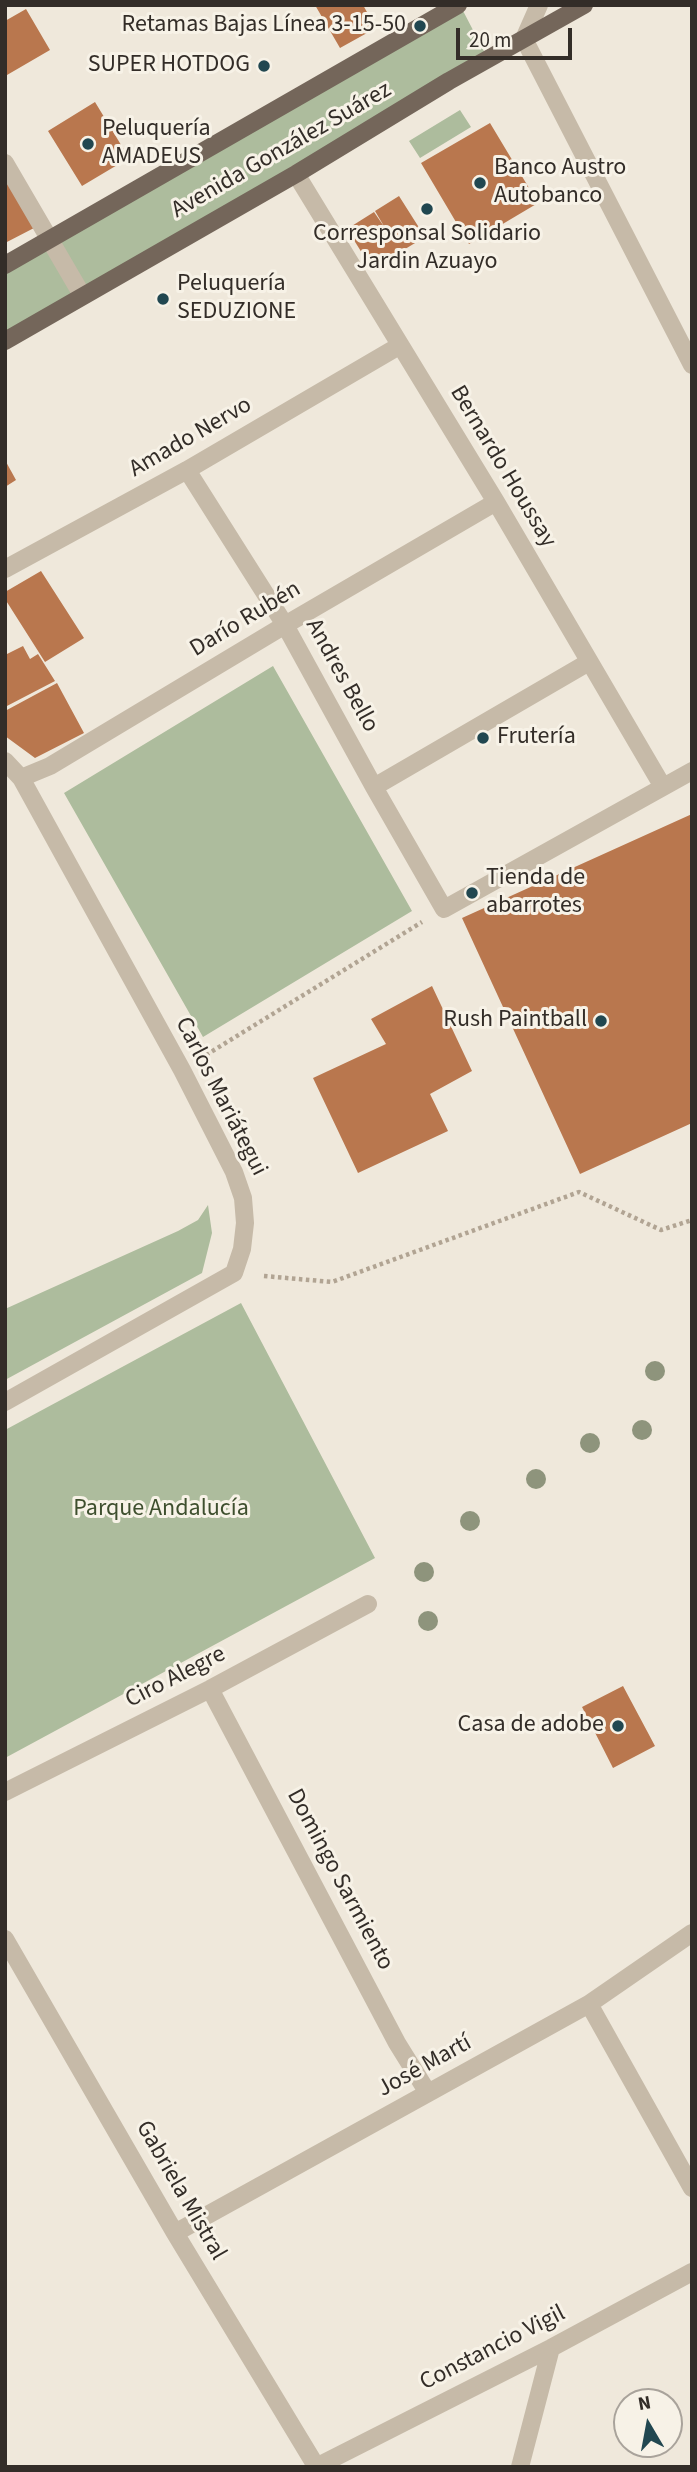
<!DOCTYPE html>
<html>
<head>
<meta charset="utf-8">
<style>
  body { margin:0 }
  #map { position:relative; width:697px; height:2472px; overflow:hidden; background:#efe8db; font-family:"Source Sans 3",sans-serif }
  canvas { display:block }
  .frame { position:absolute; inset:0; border:7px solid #332d28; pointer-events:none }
  .north { position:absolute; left:613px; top:2388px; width:70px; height:70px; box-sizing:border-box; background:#f7f2e7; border:2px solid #a9a39b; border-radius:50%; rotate:350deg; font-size:19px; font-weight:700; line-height:28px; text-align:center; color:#332d28 }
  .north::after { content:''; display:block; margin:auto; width:24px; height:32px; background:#214750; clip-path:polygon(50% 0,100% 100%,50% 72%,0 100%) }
  .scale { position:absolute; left:456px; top:28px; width:116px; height:32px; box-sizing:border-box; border:4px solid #332d28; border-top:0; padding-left:9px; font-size:21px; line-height:24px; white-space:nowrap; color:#332d28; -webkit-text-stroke:5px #f7f2e7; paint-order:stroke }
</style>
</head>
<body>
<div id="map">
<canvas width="697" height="2472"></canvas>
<div class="frame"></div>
<div class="north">N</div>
<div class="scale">20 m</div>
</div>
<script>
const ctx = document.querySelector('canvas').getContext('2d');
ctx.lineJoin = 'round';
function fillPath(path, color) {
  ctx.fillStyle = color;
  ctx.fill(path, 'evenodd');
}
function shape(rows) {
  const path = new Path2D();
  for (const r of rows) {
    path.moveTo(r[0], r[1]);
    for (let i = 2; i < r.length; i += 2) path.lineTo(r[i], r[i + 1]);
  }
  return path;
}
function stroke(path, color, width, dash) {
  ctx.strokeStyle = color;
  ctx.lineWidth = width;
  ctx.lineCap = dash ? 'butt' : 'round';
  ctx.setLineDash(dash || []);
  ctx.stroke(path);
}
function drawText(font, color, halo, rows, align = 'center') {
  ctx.font = font + ' "Source Sans 3",sans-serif';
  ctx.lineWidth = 6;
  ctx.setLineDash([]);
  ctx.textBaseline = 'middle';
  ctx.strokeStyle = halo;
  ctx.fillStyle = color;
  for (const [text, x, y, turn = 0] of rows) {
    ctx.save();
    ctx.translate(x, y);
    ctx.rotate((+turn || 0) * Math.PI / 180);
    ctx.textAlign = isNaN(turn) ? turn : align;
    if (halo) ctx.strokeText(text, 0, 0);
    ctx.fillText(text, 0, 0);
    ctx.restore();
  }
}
fillPath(shape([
  [460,5,488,59,5,341,5,265],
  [460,110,471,127,420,158,409,141],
  [273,666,412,911,203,1037,64,793],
  [208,1205,212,1233,202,1273,5,1380,5,1309,178,1231,198,1220],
  [241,1303,375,1558,5,1758,5,1430]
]), '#adbc9d');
fillPath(shape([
  [315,5,363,5,376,28,340,48],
  [26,9,50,50,7,75,5,21],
  [95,102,129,158,82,186,48,131],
  [490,123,538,203,469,244,421,163],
  [5,176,34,228,5,243],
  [399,196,425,237,372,269,347,229,374,212,385,228,375,211],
  [5,460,16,480,5,487],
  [41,571,84,638,45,662,5,599,5,592],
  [23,646,30,659,38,654,55,681,5,707,5,655],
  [57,683,84,733,35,758,5,736,5,711],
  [692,814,692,1123,580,1174,462,918],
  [432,986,472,1071,430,1094,448,1131,358,1173,313,1078,386,1044,371,1019],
  [623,1686,655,1746,613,1768,582,1707]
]), '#b9774e');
stroke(shape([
  [206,1055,422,922],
  [264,1276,332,1282,579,1192,661,1230,692,1220]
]), '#b1a493', 4.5, [3.5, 3.5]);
stroke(shape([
  [539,5,524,39,692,365],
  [5,163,82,295],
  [296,174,496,502,663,787],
  [187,470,285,625,374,787,444,909,692,771],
  [5,569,187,470,399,346],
  [5,761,21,778,182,1070,234,1172,243,1198,245,1223,242,1249,234,1273,5,1402],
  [21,778,50,766,285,625,496,502],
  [374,787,589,662],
  [210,1689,397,2043,428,2093],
  [5,1792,210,1689,368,1604],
  [5,1939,175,2233,316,2466],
  [589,2004,692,2188],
  [175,2233,589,2004,692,1933],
  [316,2467,551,2348,692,2272],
  [520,2467,551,2348]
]), '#c6baa8', 18);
stroke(shape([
  [5,265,458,5],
  [5,341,296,174,449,81,584,5]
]), '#74665a', 18);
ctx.fillStyle = '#8e947c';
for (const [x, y] of [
  [655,1371],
  [642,1430],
  [590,1443],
  [536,1479],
  [470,1521],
  [424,1572],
  [428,1621]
]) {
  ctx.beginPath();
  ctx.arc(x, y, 10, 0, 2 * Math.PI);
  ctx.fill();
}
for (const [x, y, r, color] of [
  [420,26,7,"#214750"],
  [264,66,7,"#214750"],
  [88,144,7,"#214750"],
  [480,183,7,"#214750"],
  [427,209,7,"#214750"],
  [163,299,7,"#214750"],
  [483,738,7,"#214750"],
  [472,893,7,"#214750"],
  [601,1021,7,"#214750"],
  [618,1726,7,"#214750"]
]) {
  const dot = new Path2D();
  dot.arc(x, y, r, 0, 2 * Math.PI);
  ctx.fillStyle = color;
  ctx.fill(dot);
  stroke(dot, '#f7f2e7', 2.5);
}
drawText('24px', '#332d28', '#f7f2e7', [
  ["Retamas Bajas Línea 3-15-50",406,26,"right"],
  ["SUPER HOTDOG",250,66,"right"],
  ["Peluquería",102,130],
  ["AMADEUS",102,158],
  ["Banco Austro",494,169],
  ["Autobanco",494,197],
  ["Corresponsal Solidario",427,235,"center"],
  ["Jardin Azuayo",427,263,"center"],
  ["Peluquería",177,285],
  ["SEDUZIONE",177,313],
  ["Frutería",497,738],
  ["Tienda de",486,879],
  ["abarrotes",486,907],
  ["Rush Paintball",587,1021,"right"],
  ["Casa de adobe",604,1726,"right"]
], 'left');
drawText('24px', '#332d28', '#f7f2e7', [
  ["Avenida González Suárez",282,151,-30],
  ["Amado Nervo",191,438,-30],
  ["Bernardo Houssay",502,467,59],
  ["Darío Rubén",246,620,-31],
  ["Andres Bello",341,676,61],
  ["Carlos Mariátegui",220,1097,63],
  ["Ciro Alegre",176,1678,-27],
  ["Domingo Sarmiento",339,1880,62],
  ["José Martí",425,2067,-29],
  ["Gabriela Mistral",180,2191,60],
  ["Constancio Vigil",493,2349,-27]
]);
drawText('24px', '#3e4f2e', '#f7f2e7', [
  ["Parque Andalucía",161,1510]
]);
</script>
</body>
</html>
